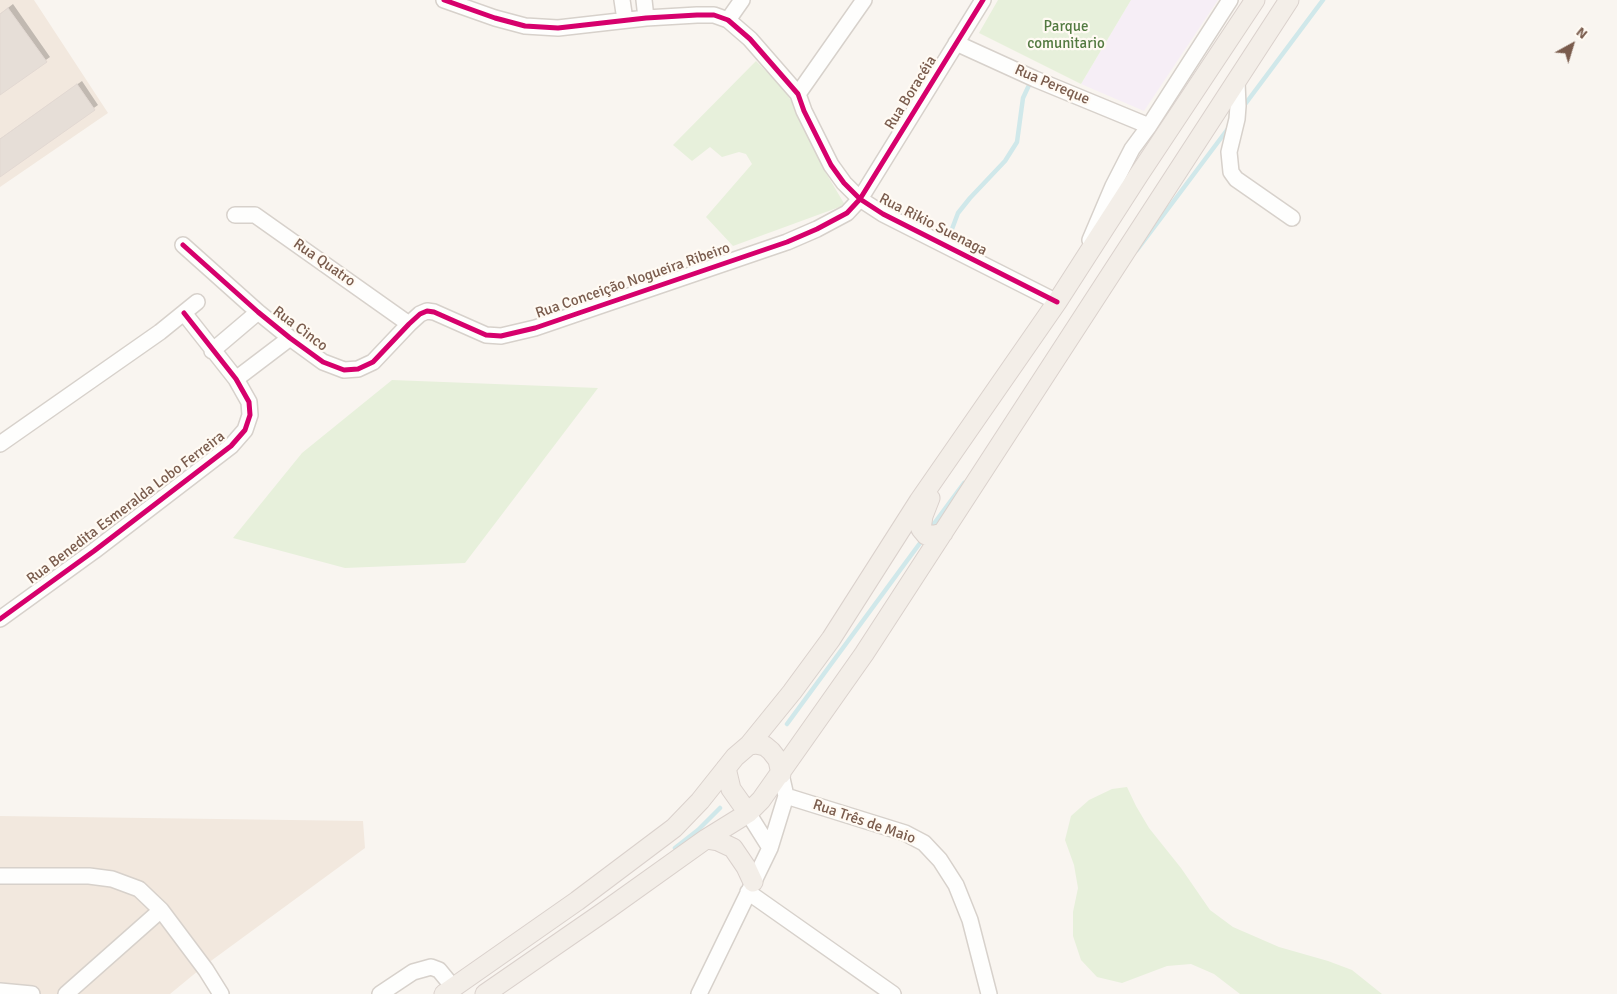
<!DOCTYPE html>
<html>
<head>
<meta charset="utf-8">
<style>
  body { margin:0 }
  #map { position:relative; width:1617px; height:994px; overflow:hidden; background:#f9f5f0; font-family:Signika,sans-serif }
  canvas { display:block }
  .north { position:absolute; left:1547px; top:20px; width:50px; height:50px; -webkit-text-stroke:4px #fffaf3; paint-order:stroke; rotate:39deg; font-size:14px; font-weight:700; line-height:20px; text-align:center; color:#7a5c4d }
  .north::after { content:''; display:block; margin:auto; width:18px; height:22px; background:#7a5c4d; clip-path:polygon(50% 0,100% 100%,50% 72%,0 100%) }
</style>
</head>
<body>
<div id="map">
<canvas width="1617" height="994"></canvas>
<div class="north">N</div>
</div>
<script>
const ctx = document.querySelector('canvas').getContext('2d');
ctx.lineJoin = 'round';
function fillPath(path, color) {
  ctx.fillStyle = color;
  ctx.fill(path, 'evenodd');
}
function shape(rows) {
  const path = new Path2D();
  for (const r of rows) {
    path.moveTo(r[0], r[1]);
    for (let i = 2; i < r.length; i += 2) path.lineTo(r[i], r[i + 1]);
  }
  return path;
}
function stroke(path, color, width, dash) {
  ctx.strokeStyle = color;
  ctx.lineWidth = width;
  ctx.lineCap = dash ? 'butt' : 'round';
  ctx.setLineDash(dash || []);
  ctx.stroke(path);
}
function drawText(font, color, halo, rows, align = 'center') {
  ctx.font = font + ' Signika,sans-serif';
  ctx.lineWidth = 4.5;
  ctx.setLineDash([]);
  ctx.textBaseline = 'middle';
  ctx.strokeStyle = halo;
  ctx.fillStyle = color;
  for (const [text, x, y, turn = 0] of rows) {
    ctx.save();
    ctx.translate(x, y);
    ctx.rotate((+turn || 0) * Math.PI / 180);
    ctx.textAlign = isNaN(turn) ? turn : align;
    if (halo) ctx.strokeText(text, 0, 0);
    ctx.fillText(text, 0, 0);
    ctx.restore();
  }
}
fillPath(shape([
  [0,0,34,0,108,113,0,187],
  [0,816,363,821,365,848,204,966,170,994,0,994]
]), '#f2e8de');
fillPath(shape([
  [1131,0,1218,0,1144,111,1081,84]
]), '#f6eef6');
fillPath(shape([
  [998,0,1131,0,1081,84,979,33],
  [756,61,782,87,798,111,823,168,845,205,733,246,706,217,752,164,746,154,739,152,722,157,710,147,692,161,673,145],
  [392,380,598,388,465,563,345,568,233,538,302,453],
  [1127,787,1136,806,1149,828,1181,868,1210,910,1233,927,1279,947,1328,961,1352,970,1382,994,1240,994,1214,974,1191,964,1167,966,1122,983,1097,977,1081,960,1073,936,1073,912,1078,888,1074,865,1065,840,1071,816,1089,800,1112,789]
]), '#e7f0db');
fillPath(shape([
  [13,4,50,57,0,93,0,14],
  [82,81,98,105,0,175,0,139]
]), '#0003');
stroke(shape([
  [1243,107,1323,0],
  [949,237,958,213,970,198,1005,161,1017,142,1023,98,1030,83],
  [1137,250,1230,126],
  [930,529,964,483],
  [787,724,923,539],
  [675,848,698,830,720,808]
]), '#d0e8ea', 4.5);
const building = shape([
  [8,8,47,62,0,95,0,14,8,8],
  [77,84,95,110,0,177,0,139,77,84]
]);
fillPath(building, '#e6ded7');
stroke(building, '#e2d8d2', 1);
const minor = shape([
  [444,0,495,18,525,26,558,28,646,18,697,15,714,15,728,20,750,39,798,94,804,111,831,165,844,183,860,199,883,214,1057,302],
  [622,0,625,20],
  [644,0,646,18],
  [728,20,742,0],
  [956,43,1035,79,1149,126],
  [1237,82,1238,106,1237,119,1229,152,1231,172,1236,179,1292,218],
  [798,94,864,0],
  [235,215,255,215,409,324],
  [1090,240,1113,186,1132,149,1149,126,1230,0],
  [183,245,258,312,290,338,323,362,344,370,358,369,373,362,409,324,420,314,427,311,434,312,486,335,501,336,535,328,787,242,817,229,847,213,860,199,983,0],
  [212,351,258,312],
  [236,379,290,338],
  [0,444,160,332,197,302],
  [0,619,94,551,231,446,245,430,250,415,249,402,236,379,184,313],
  [786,796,905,833,924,843,940,860,956,885,970,920,989,994],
  [748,813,770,848],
  [0,876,89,876,112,879,139,889,161,910,206,970,221,994],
  [748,892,893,994],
  [0,991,32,994],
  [66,994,161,910],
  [380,994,413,972,431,967,439,970,453,987],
  [699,994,770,848,786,796,781,774]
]);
const major = shape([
  [930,498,923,516,921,529,926,535,935,535,943,533],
  [749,745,756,744,765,746,771,751,778,760,781,774],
  [726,768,731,789,748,813],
  [706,839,718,841,733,848,746,867,753,882],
  [444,994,577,901,674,828,700,801,735,757,749,745,792,692,831,639,919,501,1057,302,1138,176,1255,0],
  [485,994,608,909,706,839,748,813,761,800,864,654,1289,0]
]);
stroke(minor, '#d7d1cb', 18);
stroke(major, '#dad1cc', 21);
stroke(minor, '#fefefd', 15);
stroke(major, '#f3eee8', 19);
stroke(shape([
  [444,0,495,18,525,26,558,28,646,18,697,15,714,15,728,20,750,39,798,94,804,111,831,165,844,183,860,199,883,214,1057,302],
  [183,245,258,312,290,338,323,362,344,370,358,369,373,362,409,324,420,314,427,311,434,312,486,335,501,336,535,328,787,242,817,229,847,213,860,199,983,0],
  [0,619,94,551,231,446,245,430,250,415,249,402,236,379,184,313]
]), '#d6006c', 5);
drawText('15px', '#537a41', '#fffaf3', [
  ["Parque",1066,27],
  ["comunitario",1066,44]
]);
drawText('15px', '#7a5c4d', '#fffaf3', [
  ["Rua Pereque",1052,85,23],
  ["Rua Boracéia",911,93,-58],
  ["Rua Rikio Suenaga",933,225,27],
  ["Rua Quatro",324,263,35],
  ["Rua Conceição Nogueira Ribeiro",633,281,-19],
  ["Rua Cinco",300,329,37],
  ["Rua Benedita Esmeralda Lobo Ferreira",126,508,-37],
  ["Rua Três de Maio",864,822,19]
]);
</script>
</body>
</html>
